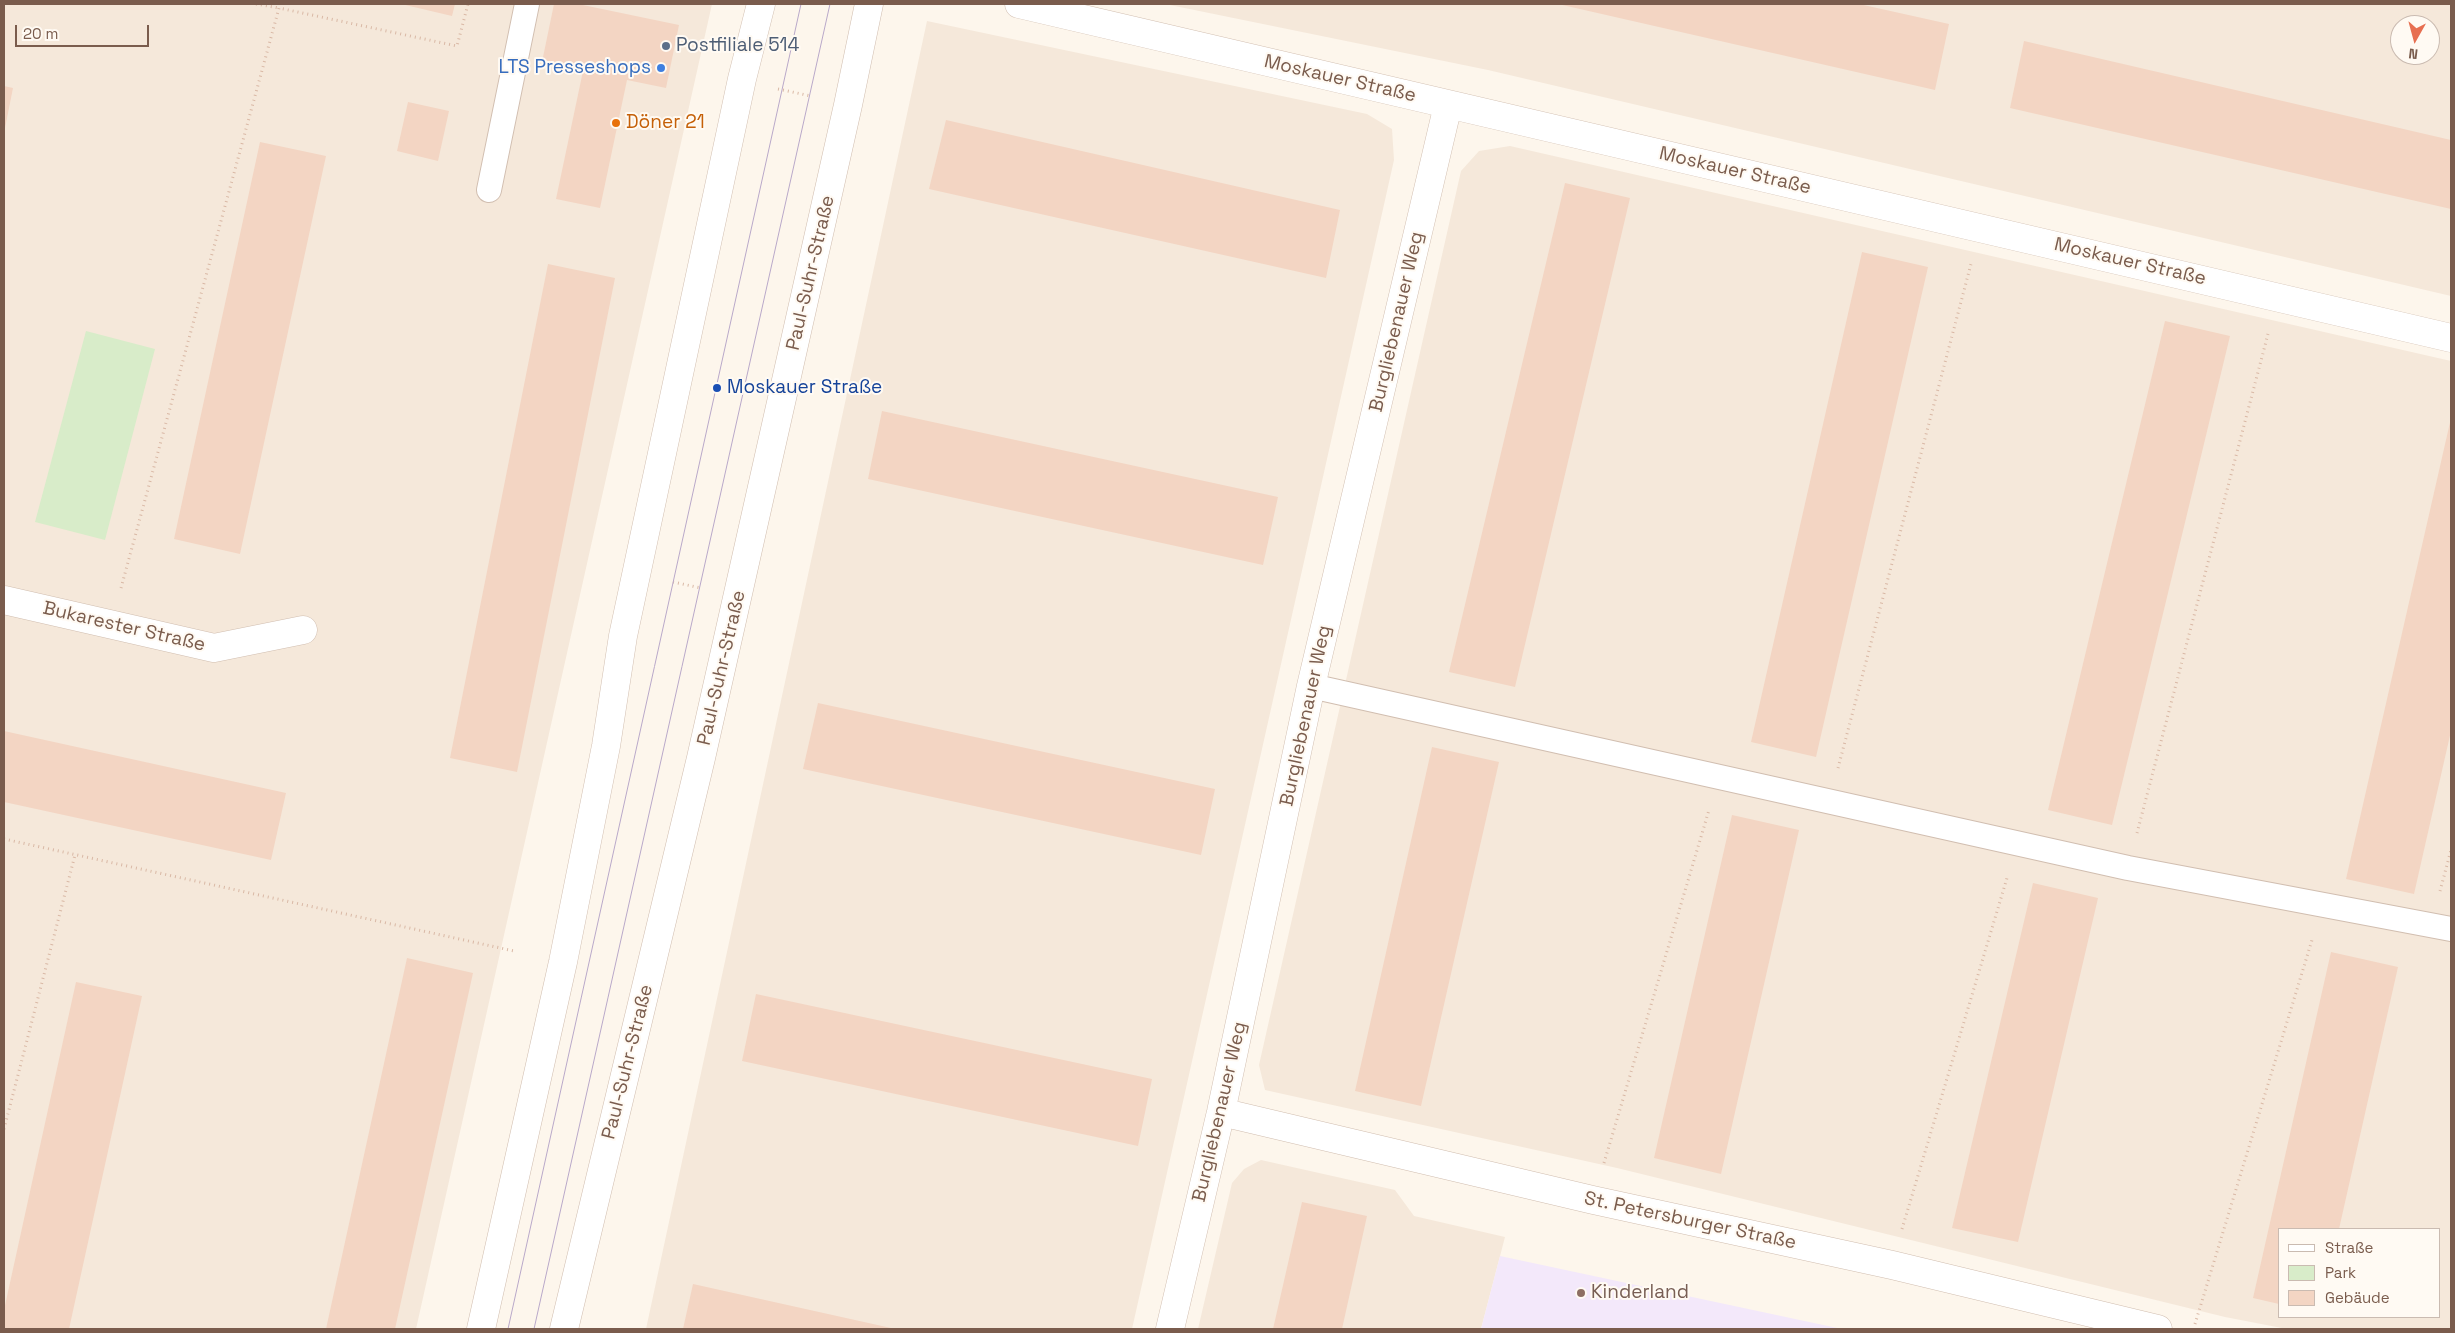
<!DOCTYPE html>
<html>
<head>
<meta charset="utf-8">
<style>
  body { margin:0 }
  #map { position:relative; width:2455px; height:1333px; overflow:hidden; background:#fdf6ec; font-family:"Space Grotesk",sans-serif }
  canvas { display:block }
  .frame { position:absolute; inset:0; border:5px solid #7a5c4d; pointer-events:none }
  .legend { position:absolute; left:2278px; top:1228px; width:162px; height:90px; box-sizing:border-box; background:#fffaf3; border:1px solid #cabbb1; margin:0; padding:6px 9px; list-style:none; font-size:15px; color:#7a5c4d }
  .legend li { display:flex; align-items:center; gap:10px; height:25px }
  .legend b { width:25px; border:1px solid #cabbb1 }
  .north { position:absolute; left:2390px; top:15px; width:50px; height:50px; box-sizing:border-box; background:#fffaf3; border:1px solid #cabbb1; border-radius:50%; rotate:187deg; font-size:14px; font-weight:700; line-height:20px; text-align:center; color:#7a5c4d }
  .north::after { content:''; display:block; margin:auto; width:18px; height:22px; background:#e76f51; clip-path:polygon(50% 0,100% 100%,50% 72%,0 100%) }
  .scale { position:absolute; left:15px; top:25px; width:134px; height:22px; box-sizing:border-box; border:2px solid #7a5c4d; border-top:0; padding-left:6px; font-size:15px; line-height:18px; white-space:nowrap; color:#7a5c4d; -webkit-text-stroke:4px #fffaf3; paint-order:stroke }
</style>
</head>
<body>
<div id="map">
<canvas width="2455" height="1333"></canvas>
<div class="frame"></div>
<ul class="legend">
<li><b style="height:6px;background:#fff"></b>Straße</li>
<li><b style="height:14px;background:#d8ecc9"></b>Park</li>
<li><b style="height:14px;background:#f3d5c3"></b>Gebäude</li>
</ul>
<div class="north">N</div>
<div class="scale">20 m</div>
</div>
<script>
const ctx = document.querySelector('canvas').getContext('2d');
ctx.lineJoin = 'round';
function fillPath(path, color) {
  ctx.fillStyle = color;
  ctx.fill(path, 'evenodd');
}
function shape(rows) {
  const path = new Path2D();
  for (const r of rows) {
    path.moveTo(r[0], r[1]);
    for (let i = 2; i < r.length; i += 2) path.lineTo(r[i], r[i + 1]);
  }
  return path;
}
function stroke(path, color, width, dash) {
  ctx.strokeStyle = color;
  ctx.lineWidth = width;
  ctx.lineCap = dash ? 'butt' : 'round';
  ctx.setLineDash(dash || []);
  ctx.stroke(path);
}
function drawText(font, color, halo, rows, align = 'center') {
  ctx.font = font + ' "Space Grotesk",sans-serif';
  ctx.lineWidth = 4;
  ctx.setLineDash([]);
  ctx.textBaseline = 'middle';
  ctx.strokeStyle = halo;
  ctx.fillStyle = color;
  for (const [text, x, y, turn = 0] of rows) {
    ctx.save();
    ctx.translate(x, y);
    ctx.rotate((+turn || 0) * Math.PI / 180);
    ctx.textAlign = isNaN(turn) ? turn : align;
    if (halo) ctx.strokeText(text, 0, 0);
    ctx.fillText(text, 0, 0);
    ctx.restore();
  }
}
fillPath(shape([
  [4,4,712,4,416,1329,4,1329],
  [1165,4,2451,4,2451,296,1488,70],
  [2400,25,2430,25,2430,55,2400,55],
  [927,21,1367,114,1392,129,1394,160,1132,1329,646,1329],
  [1510,146,2451,361,2451,1329,2287,1329,2225,1317,1617,1168,1265,1090,1259,1065,1461,171,1479,151],
  [2279,1229,2439,1229,2439,1317,2279,1317],
  [1261,1160,1395,1190,1414,1216,1505,1237,1481,1329,1198,1329,1232,1183,1244,1169]
]), '#f5e8da');
fillPath(shape([
  [1500,1256,1842,1329,1481,1329]
]), '#f3e8fa');
fillPath(shape([
  [86,331,155,349,105,540,35,522]
]), '#d8ecc9');
fillPath(shape([
  [401,4,455,4,452,16],
  [554,4,578,4,679,25,666,88,627,80,600,208,556,199,583,71,542,62],
  [1558,4,1859,4,1949,24,1935,90],
  [2024,41,2451,140,2451,209,2010,108],
  [4,86,13,88,5,128,4,128],
  [408,102,449,111,438,161,397,151],
  [946,120,1340,210,1326,278,929,189],
  [260,142,326,156,240,554,174,539],
  [1565,183,1630,198,1515,687,1449,672],
  [1862,252,1928,267,1816,757,1751,742],
  [548,264,615,278,517,772,450,758],
  [2165,321,2230,336,2112,825,2048,810],
  [882,411,1278,497,1263,565,868,479],
  [2451,418,2451,731,2414,894,2346,879],
  [818,703,1215,789,1201,855,803,769],
  [4,731,286,793,271,860,4,802],
  [1432,747,1499,762,1421,1106,1355,1091],
  [1732,815,1799,830,1721,1174,1654,1158],
  [2033,883,2098,898,2018,1242,1952,1228],
  [2331,952,2398,967,2339,1229,2279,1229,2279,1304,2253,1298],
  [407,958,473,973,395,1329,326,1329],
  [76,982,142,996,69,1329,4,1329,4,1310],
  [756,994,1152,1079,1138,1146,742,1061],
  [1302,1202,1367,1216,1342,1329,1273,1329],
  [693,1284,891,1328,895,1329,683,1329]
]), '#f3d5c3');
const service = shape([
  [489,190,527,4],
  [1311,686,2128,868,2451,929]
]);
const minor = shape([
  [1019,4,2451,338],
  [4,600,214,648,303,630],
  [1221,1112,1593,1200,1892,1265,2158,1329],
  [1170,1329,1221,1112,1311,686,1448,105]
]);
const tertiary = shape([
  [481,1329,563,962,606,746,623,636,742,79,761,4],
  [564,1329,701,758,848,105,869,4]
]);
stroke(service, '#d1beb0', 26);
stroke(minor, '#d1beb0', 29);
stroke(tertiary, '#d1beb0', 29);
stroke(shape([
  [256,4,279,8],
  [778,89,811,96],
  [673,582,701,588],
  [121,588,279,8,457,46,468,4],
  [1838,768,1971,264],
  [2137,833,2268,334],
  [4,839,514,951],
  [2440,891,2451,850],
  [4,1129,75,855],
  [1604,1163,1709,810],
  [1902,1229,2007,878],
  [2195,1324,2312,940]
]), '#d9b8a5', 3, [1, 4]);
stroke(service, '#fff', 24);
stroke(minor, '#fff', 28);
stroke(tertiary, '#fff', 28);
stroke(shape([
  [508,1329,801,4],
  [534,1329,830,4]
]), '#b9a8c9', 1);
for (const [x, y, r, color] of [
  [666,46,5,"#5c6f8a"],
  [661,68,5,"#3f7fe0"],
  [616,123,5,"#e8710a"],
  [717,388,5,"#1a4fb4"],
  [1581,1293,5,"#8d6e63"]
]) {
  const dot = new Path2D();
  dot.arc(x, y, r, 0, 2 * Math.PI);
  ctx.fillStyle = color;
  ctx.fill(dot);
  stroke(dot, '#fffaf3', 2);
}
drawText('19px', '#4e5e75', '#fffaf3', [
  ["Postfiliale 514",676,46]
], 'left');
drawText('19px', '#366cbe', '#fffaf3', [
  ["LTS Presseshops",651,68]
], 'right');
drawText('19px', '#7a5c4d', '#fffaf3', [
  ["Moskauer Straße",1340,79,13],
  ["Moskauer Straße",1735,171,13],
  ["Moskauer Straße",2130,262,13],
  ["Paul-Suhr-Straße",811,273,-77],
  ["Burgliebenauer Weg",1397,322,-77],
  ["Bukarester Straße",124,627,13],
  ["Paul-Suhr-Straße",722,668,-77],
  ["Burgliebenauer Weg",1306,716,-78],
  ["Paul-Suhr-Straße",628,1062,-76],
  ["Burgliebenauer Weg",1220,1112,-77],
  ["St. Petersburger Straße",1690,1221,12]
]);
drawText('19px', '#c56008', '#fffaf3', [
  ["Döner 21",626,123]
], 'left');
drawText('19px', '#164399', '#fffaf3', [
  ["Moskauer Straße",727,388]
], 'left');
drawText('19px', '#785e54', '#fffaf3', [
  ["Kinderland",1591,1293]
], 'left');
</script>
</body>
</html>
